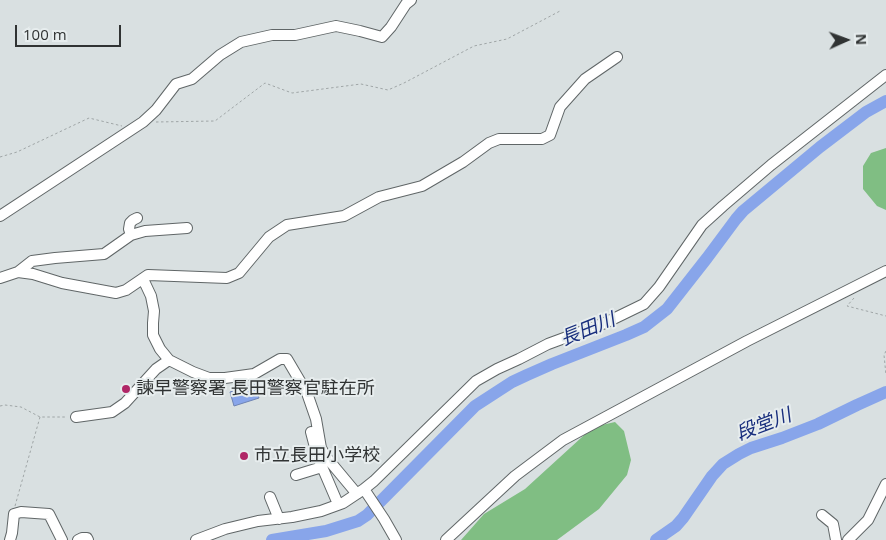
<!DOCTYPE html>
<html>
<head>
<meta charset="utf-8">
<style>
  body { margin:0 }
  #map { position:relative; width:886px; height:540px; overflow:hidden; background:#d9e0e1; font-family:"Open Sans",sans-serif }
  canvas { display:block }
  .north { position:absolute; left:821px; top:15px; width:50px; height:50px; -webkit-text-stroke:4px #e7edee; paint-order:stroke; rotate:88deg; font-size:14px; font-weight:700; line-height:20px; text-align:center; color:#303333 }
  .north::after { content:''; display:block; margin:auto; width:18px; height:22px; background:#303333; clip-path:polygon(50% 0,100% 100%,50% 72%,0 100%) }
  .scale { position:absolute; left:15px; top:25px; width:106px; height:22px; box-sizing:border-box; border:2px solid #303333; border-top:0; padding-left:6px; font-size:15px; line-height:18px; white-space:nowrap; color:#303333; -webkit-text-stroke:4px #e7edee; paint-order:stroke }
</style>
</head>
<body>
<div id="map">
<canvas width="886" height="540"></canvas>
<div class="north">N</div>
<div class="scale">100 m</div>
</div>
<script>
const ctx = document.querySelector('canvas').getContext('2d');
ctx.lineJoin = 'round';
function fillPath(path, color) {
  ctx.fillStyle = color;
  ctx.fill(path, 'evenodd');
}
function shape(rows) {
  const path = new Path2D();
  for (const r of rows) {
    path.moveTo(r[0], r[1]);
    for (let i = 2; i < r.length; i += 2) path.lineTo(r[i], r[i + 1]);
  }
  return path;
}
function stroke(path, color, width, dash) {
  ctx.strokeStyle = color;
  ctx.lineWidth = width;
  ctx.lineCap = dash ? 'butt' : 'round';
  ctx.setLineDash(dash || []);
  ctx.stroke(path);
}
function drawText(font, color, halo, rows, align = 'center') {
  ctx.font = font + ' "Open Sans","Noto Sans JP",sans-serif';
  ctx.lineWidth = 4;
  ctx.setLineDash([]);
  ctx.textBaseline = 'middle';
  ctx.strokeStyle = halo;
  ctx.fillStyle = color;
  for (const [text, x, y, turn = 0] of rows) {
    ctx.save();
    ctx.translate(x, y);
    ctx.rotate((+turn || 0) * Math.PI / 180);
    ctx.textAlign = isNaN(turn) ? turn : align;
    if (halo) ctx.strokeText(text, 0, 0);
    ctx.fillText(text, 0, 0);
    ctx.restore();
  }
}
fillPath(shape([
  [886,148,886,210,877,206,863,189,863,166,871,153],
  [615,422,624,431,631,460,627,475,599,509,557,540,461,540,484,514,525,489,593,427]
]), '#80be83');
const water = shape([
  [254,384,259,398,234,406,230,392,254,384]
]);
fillPath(water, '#88a5ea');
stroke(water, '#6e83b3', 1);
stroke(shape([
  [272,540,326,531,358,521,367,515,475,406,512,382,527,375,552,364,626,335,644,327,667,309,707,258,736,219,743,211,820,147,866,112,886,101],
  [656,540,676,526,683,518,712,476,723,464,739,454,751,448,782,438,818,424,857,405,886,392]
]), '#88a5ea', 12);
const minor = shape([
  [0,216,143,122,156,110,176,84,192,79,220,55,241,42,272,35,295,35,336,26,360,31,382,37,391,27,406,4,411,0],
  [131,235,129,229,130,223,133,220,137,218],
  [18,272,32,261,55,258,104,254,131,235,145,231,187,228],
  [0,278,18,272,33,274,62,283,116,293,126,290,148,275,227,278,239,273,269,237,287,225,344,216,379,197,422,186,463,162,489,143,499,139,542,139,550,135,560,107,585,79,617,57],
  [143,279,151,296,154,311,153,323,153,335,160,349,169,360,193,372,209,378,225,378,254,374,280,359,287,359,307,393,316,419,321,448,327,458,357,494],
  [76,417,112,412,125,403,156,369,169,360],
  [311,432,317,455,338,504],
  [296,475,322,467],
  [364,489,384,519,396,540],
  [270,497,279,519],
  [822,515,833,524,836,540],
  [10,540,12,533,14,514,21,512,49,514,62,540],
  [78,540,82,538,87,538,88,540],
  [196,540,225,529,258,521,292,517,321,511,343,503,364,489,374,481,476,381,497,369,519,359,548,344,605,323,644,304,659,287,702,225,723,206,771,165,886,75],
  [446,540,515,476,563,440,747,341,886,271],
  [848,540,868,520,886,484]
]);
stroke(minor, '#606667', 12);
stroke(shape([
  [156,122,215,121,265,83,292,93,361,84,388,90,404,83,474,46,507,39,560,11],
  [0,157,17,152,89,118,122,126],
  [854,298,847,306,886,316],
  [886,351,884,355,886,375],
  [0,406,5,405,21,407,40,417,66,417],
  [15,506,40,417]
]), '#9fa5a6', 1, [2.5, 2.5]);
stroke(minor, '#fff', 10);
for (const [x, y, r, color] of [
  [126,389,5,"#b02767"],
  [244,456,5,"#b02767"]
]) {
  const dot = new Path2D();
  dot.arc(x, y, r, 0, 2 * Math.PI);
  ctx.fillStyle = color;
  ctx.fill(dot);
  stroke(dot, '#e7edee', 2);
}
drawText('18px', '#303333', '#e7edee', [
  ["諫早警察署 長田警察官駐在所",136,389],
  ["市立長田小学校",254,456]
], 'left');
drawText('italic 19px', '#182e7d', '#e7edee', [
  ["長田川",588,330,-22],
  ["段堂川",764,425,-21]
]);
</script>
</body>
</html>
